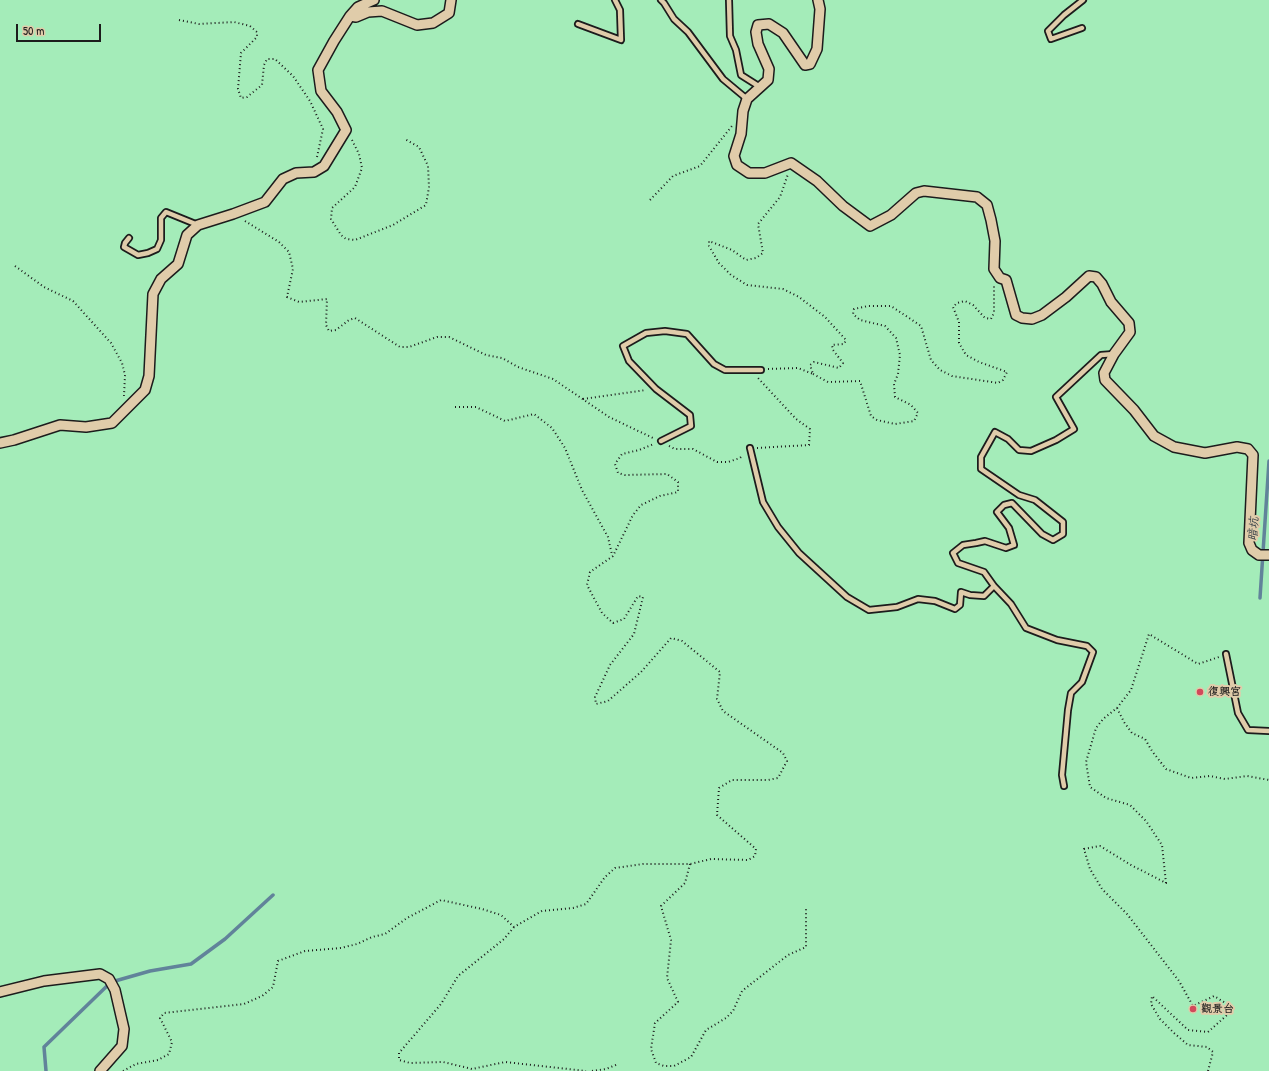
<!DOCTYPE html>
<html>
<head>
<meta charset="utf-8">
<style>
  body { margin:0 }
  #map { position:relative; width:1269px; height:1071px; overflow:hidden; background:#e6c9a9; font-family:"Patrick Hand",sans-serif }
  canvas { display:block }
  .scale { position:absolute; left:16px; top:24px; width:85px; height:18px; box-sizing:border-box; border:2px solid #1c1c1c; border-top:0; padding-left:5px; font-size:12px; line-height:14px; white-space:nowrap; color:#1c1c1c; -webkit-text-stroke:3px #e0ccaa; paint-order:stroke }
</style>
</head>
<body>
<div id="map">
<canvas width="1269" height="1071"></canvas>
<div class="scale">50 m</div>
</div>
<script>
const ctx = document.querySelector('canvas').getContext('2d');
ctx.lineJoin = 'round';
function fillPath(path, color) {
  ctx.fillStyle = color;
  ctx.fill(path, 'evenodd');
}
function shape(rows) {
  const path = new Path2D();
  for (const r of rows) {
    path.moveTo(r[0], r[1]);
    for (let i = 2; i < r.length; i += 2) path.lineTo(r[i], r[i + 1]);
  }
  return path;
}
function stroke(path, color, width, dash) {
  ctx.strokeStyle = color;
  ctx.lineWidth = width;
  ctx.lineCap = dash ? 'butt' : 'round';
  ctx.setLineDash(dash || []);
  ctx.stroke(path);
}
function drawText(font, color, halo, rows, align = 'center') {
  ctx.font = font + ' "Patrick Hand","LXGW WenKai TC",sans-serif';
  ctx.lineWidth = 4;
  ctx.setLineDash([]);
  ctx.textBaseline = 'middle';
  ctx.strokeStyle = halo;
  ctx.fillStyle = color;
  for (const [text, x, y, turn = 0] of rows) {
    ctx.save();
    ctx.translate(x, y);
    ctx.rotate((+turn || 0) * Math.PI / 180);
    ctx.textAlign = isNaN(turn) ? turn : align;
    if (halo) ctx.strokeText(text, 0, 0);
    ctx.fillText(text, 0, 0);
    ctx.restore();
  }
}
fillPath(shape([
  [0,0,1269,0,1269,1071,0,1071]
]), '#a4ecb9');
stroke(shape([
  [1260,598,1269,461],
  [115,981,150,971,191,964,225,939,273,895],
  [46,1071,44,1047,108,985]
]), '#61839a', 3.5);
const service = shape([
  [661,0,664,3,674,19,688,32,723,79,747,99],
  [729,0,730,36,736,50,741,75,760,87],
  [578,24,621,40,620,10,615,0],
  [1082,28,1051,39,1048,31,1064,15,1083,0],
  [129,238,125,243,124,247,138,255,148,253,157,249,161,240,161,218,166,212,198,225],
  [661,441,691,426,690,415,656,389,629,361,623,346,646,333,665,331,687,334,714,364,725,370,761,370],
  [750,448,763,502,778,527,799,553,847,597,869,610,897,607,918,599,935,601,955,609,960,605,961,592,970,595,984,596,994,586],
  [1226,654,1238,713,1248,730,1269,731],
  [1064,786,1062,775,1068,710,1071,693,1082,682,1093,652,1087,646,1057,640,1026,628,1011,604,994,586,984,572,958,563,953,553,963,545,976,543,985,541,1006,548,1014,545,1009,528,997,512,1004,505,1012,503,1042,534,1053,540,1063,534,1063,522,1035,500,1019,495,981,469,981,457,995,432,1008,439,1019,450,1031,451,1056,440,1074,429,1056,397,1101,355,1114,354]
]);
const minor = shape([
  [818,0,820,9,817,49,810,64,805,65,783,33,769,24,758,25,756,32,758,44,769,69,768,80,747,99,743,111,741,134,734,156,737,165,749,173,765,173,791,163,817,181,843,206,870,226,891,215,916,193,924,191,977,197,987,205,991,220,995,241,994,269,1000,278,1006,280,1016,315,1022,318,1032,319,1042,315,1066,297,1089,276,1096,277,1102,284,1111,302,1129,323,1130,332,1114,354,1104,373,1105,380,1134,410,1154,436,1174,447,1205,453,1237,447,1248,449,1253,455,1249,543,1252,550,1259,555,1269,555],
  [350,16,358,7,374,0],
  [0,443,14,440,60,425,86,427,112,423,145,390,149,376,153,294,161,279,178,264,187,235,198,225,233,214,265,202,283,179,296,173,314,172,324,166,346,130,337,112,321,91,318,70,334,41,350,16,356,17,368,12,382,11,417,25,433,23,449,13,451,0],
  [0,992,44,981,100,974,109,979,115,990,124,1029,122,1046,100,1071]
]);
stroke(service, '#1c1c1c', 8);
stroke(minor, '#1c1c1c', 12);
stroke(shape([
  [179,20,199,24,234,22,250,26,257,32,257,37,241,53,238,89,241,98,247,97,262,85,264,65,267,59,275,59,293,76,310,101,323,129,317,157],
  [352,140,359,154,362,168,355,187,332,208,331,219,341,235,346,239,355,240,393,225,426,205,429,187,428,166,419,147,405,139],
  [650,200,673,176,700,166,732,126],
  [245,221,279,242,289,252,293,269,287,297,299,302,327,299,326,325,329,331,336,330,349,320,355,318,400,347,409,347,437,337,449,337,486,355,502,358,518,367,553,379,609,417,655,439],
  [15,266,44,287,73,301,111,343,122,363,125,375,124,396],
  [768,369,798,368,813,374,810,365,814,362,839,368,843,363,833,350,832,345,844,344,846,340,825,317,799,297,783,289,747,285,731,275,719,263,709,246,709,241,732,250,746,260,756,258,763,253,758,224,780,197,788,174],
  [813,374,828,382,860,381,871,416,877,420,895,424,914,421,918,413,911,405,895,397,894,384,898,374,900,355,896,338,885,326,860,320,853,314,854,309,868,306,891,306,921,326,931,360,940,370,952,376,998,383,1003,380,1007,372,979,362,966,355,959,343,959,322,953,307,957,303,965,301,973,305,985,318,991,319,994,313,994,286],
  [583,399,646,390],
  [455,407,476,407,505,421,534,414,552,428,565,448,582,490,608,537,612,555],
  [669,446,675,449,693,449,717,462,728,462,740,458,743,455],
  [757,448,809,445,810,429,796,419,758,378],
  [1117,708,1124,722,1132,733,1145,739,1152,751,1166,769,1191,778,1210,776,1225,779,1247,776,1269,780],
  [690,864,685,883,661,906,671,940,667,978,678,1002,655,1023,651,1049,656,1063,664,1066,674,1066,691,1057,706,1030,726,1018,733,1011,742,991,788,955,806,947,806,908],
  [514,927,504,939,458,976,441,1004,399,1053,399,1060,410,1063,443,1062,472,1069,505,1062,586,1071],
  [123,1071,136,1064,158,1060,169,1054,172,1042,160,1018,164,1013,244,1004,262,996,273,987,278,961,305,951,341,948,357,944,372,937,385,934,407,918,441,900,482,909,501,915,514,927,542,911,573,908,586,904,605,877,615,868,643,864,690,864,711,859,748,860,755,856,756,849,717,815,719,788,732,780,768,780,778,778,787,761,783,753,723,711,717,699,720,672,682,641,671,638,641,672,608,701,596,704,595,697,610,665,634,634,643,597,638,596,624,619,613,623,602,613,587,585,590,572,613,556,633,515,641,505,660,496,678,492,678,482,667,474,625,475,618,473,615,464,622,454,639,450,654,444],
  [592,1071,606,1069,618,1064],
  [1208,1071,1213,1052,1207,1047,1188,1045,1174,1033,1160,1019,1151,1004,1152,996,1188,1030,1208,1032,1227,1015,1227,1004,1214,996,1193,1006,1179,981,1127,914,1102,889,1090,869,1084,849,1100,846,1131,865,1166,883,1162,845,1146,821,1130,805,1106,798,1090,787,1086,762,1096,728,1103,719,1117,708,1131,690,1149,634,1198,664,1219,657]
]), '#1c1c1c', 2, [1, 3]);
stroke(service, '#e0ccaa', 4.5);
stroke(minor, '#e0ccaa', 9);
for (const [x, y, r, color] of [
  [1200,692,4,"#d1495b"],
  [1193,1009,4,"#d1495b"]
]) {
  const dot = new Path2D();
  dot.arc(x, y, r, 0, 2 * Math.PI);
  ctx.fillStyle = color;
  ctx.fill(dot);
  stroke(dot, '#e0ccaa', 1.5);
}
drawText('bold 11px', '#1c1c1c', '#e0ccaa', [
  ["復興宮",1208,692],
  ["觀景台",1201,1009]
], 'left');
drawText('italic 12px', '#333e46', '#e0ccaa', [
  ["暗坑",1254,529,-86]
]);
</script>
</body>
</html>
